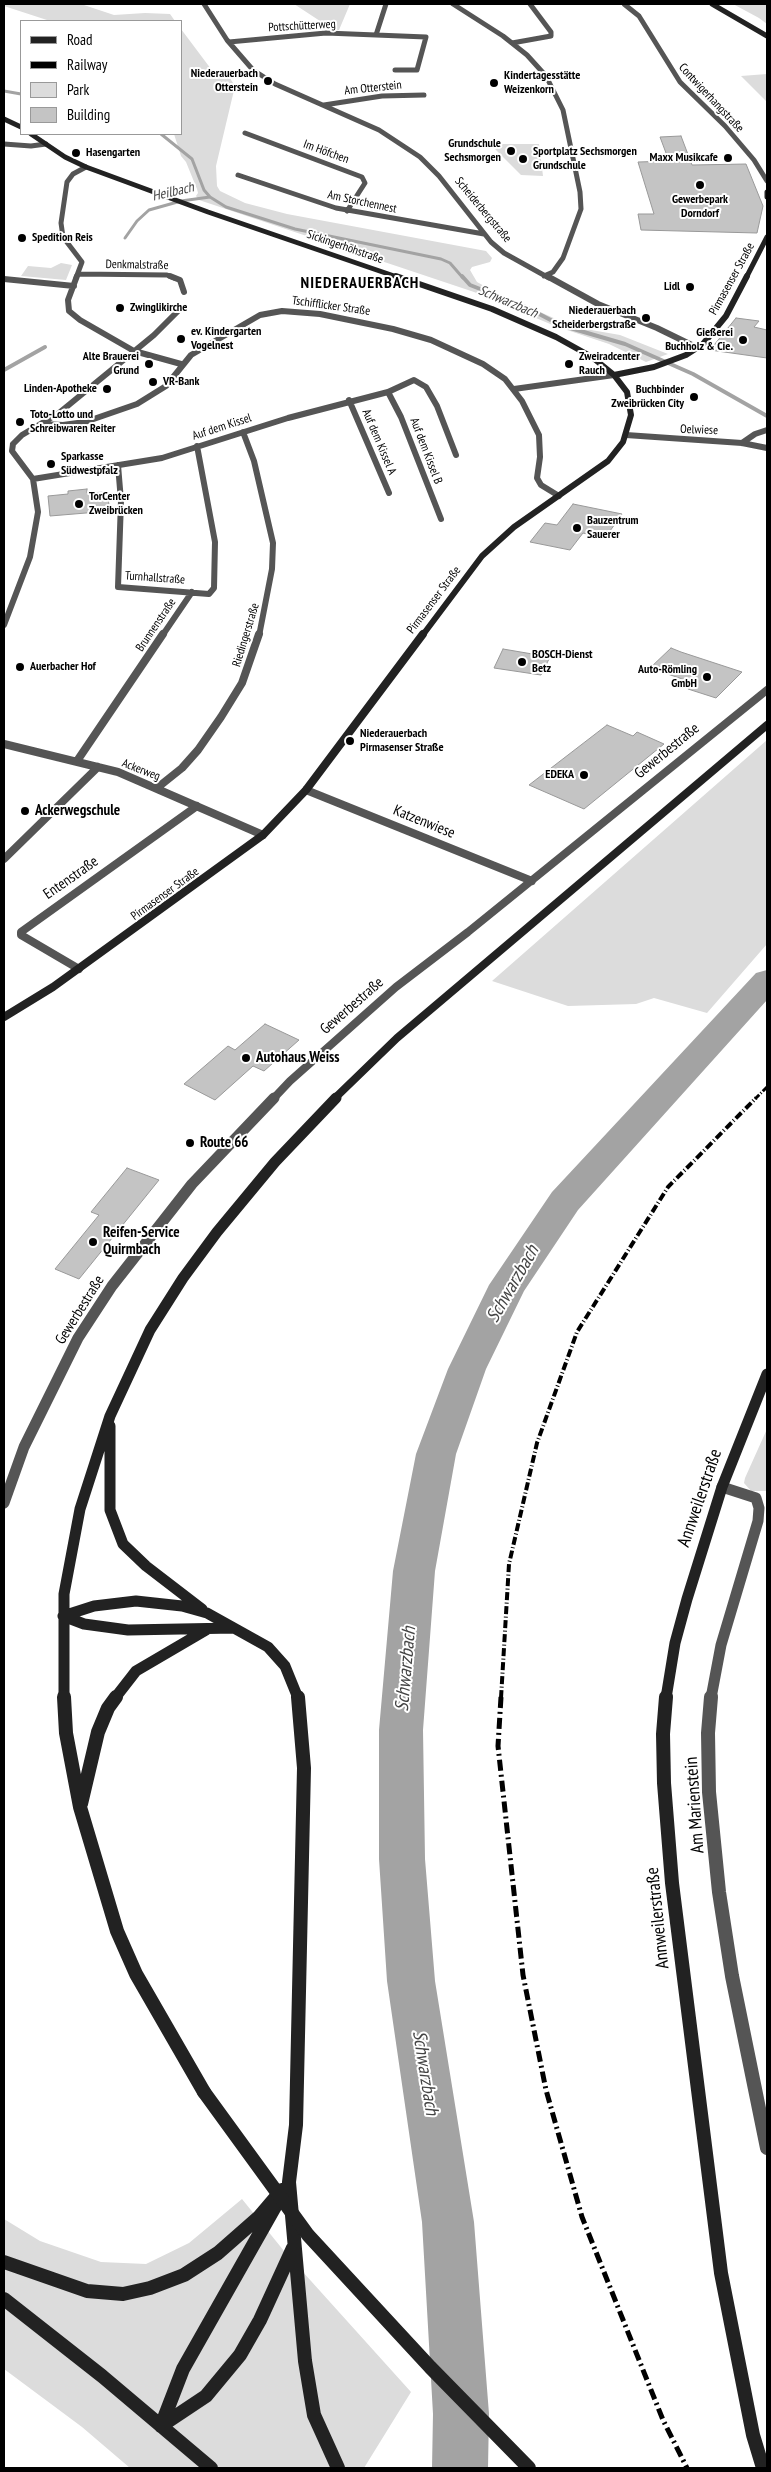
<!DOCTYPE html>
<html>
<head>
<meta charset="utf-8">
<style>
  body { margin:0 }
  #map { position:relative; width:771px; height:2472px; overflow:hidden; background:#fff; font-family:"PT Sans Narrow",sans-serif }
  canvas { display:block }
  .frame { position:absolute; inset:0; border:5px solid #000; pointer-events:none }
  .legend { position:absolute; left:20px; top:20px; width:162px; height:115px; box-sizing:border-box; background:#fff; border:1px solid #999; margin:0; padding:6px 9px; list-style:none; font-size:15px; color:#000 }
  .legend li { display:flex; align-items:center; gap:10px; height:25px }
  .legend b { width:25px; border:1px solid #999 }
</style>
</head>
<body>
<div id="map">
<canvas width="771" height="2472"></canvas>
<div class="frame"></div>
<ul class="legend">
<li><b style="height:6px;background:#222"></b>Road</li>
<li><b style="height:6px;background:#000"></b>Railway</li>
<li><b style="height:14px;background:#dcdcdc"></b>Park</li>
<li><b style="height:14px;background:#c4c4c4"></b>Building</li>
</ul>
</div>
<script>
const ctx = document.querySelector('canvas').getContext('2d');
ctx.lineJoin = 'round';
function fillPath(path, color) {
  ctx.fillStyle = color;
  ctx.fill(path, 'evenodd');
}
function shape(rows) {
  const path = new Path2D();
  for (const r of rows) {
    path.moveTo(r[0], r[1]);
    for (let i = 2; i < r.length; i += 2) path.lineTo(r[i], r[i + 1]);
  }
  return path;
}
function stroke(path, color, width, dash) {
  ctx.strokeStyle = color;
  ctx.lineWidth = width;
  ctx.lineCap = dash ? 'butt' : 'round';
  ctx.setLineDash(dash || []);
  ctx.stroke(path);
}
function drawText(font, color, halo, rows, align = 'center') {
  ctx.font = font + ' "PT Sans Narrow",sans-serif';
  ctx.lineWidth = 4;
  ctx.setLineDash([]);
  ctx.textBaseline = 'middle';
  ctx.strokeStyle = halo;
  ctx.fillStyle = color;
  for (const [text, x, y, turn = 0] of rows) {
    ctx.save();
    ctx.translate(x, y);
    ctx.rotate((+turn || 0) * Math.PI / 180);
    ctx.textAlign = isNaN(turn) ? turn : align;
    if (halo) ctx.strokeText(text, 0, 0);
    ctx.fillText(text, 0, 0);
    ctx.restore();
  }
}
fillPath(shape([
  [4,4,81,4,114,15,145,13,170,14,175,21,50,21,4,6],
  [294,4,350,4,339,30,325,29,320,21],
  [733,4,767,4,767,24,759,18],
  [181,29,214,73,226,72,235,86,216,166,217,186,220,191,245,203,287,214,486,251,492,258,490,262,472,267,470,270,477,282,495,292,574,327,620,335,668,354,646,362,609,344,555,326,474,292,199,200,196,196,198,193,197,189,186,162,181,156,174,134,181,134],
  [767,74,767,102,741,76],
  [490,144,539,144,543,176,521,175],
  [61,263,72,265,66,280,21,276,28,266,51,268],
  [767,740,767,944,707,1013,654,998,636,1004,568,1006,492,981],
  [767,1429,767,1491,751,1491,744,1483,745,1478],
  [242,2199,284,2251,411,2392,364,2468,130,2468,82,2427,4,2369,4,2219,40,2241,101,2262,146,2264,189,2243]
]), '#dcdcdc');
stroke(shape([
  [4,91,21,94],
  [161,134,192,159,204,190,210,197,226,207,295,229,441,259,450,263,463,278],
  [125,238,137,221,149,210,181,201,210,197]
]), '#a3a3a3', 3);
stroke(shape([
  [462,276,470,285,526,307,560,325,625,344,693,374,767,416],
  [4,370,45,347]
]), '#a3a3a3', 4);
fillPath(shape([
  [767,970,767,1000,578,1210,524,1291,486,1369,456,1454,435,1571,423,1730,425,1859,435,1981,474,2222,489,2414,488,2468,432,2468,433,2414,422,2222,387,1981,379,1859,379,1730,393,1571,416,1454,448,1369,489,1285,552,1192,756,973,767,970]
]), '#a3a3a3');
const building = shape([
  [681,136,692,165,746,164,763,206,757,233,641,230,638,214,654,214,638,162,669,161,660,137,681,136],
  [736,318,759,321,754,327,767,330,767,358,710,350,736,318],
  [87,489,87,493,107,492,110,511,50,516,48,496,68,494,68,491,87,489],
  [573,504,622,514,605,538,583,533,570,550,530,542,545,523,557,525,573,504],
  [671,648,681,652,742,672,716,698,688,689,694,683,650,668,671,648],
  [503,649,550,657,541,675,494,668,503,649],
  [607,725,633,736,637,732,664,744,584,809,529,785,607,725],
  [265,1024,299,1040,264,1071,253,1066,215,1100,184,1084,228,1046,235,1050,265,1024],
  [127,1168,159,1180,79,1279,55,1269,99,1215,91,1212,127,1168]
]);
fillPath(building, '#c4c4c4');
stroke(building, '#999', 1);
stroke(shape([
  [204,4,227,40,253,70,275,84,379,130,420,157,439,176,491,242,504,253,549,278],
  [453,4,503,36,527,55,546,76,563,110,580,192,581,209,563,258,553,272,544,276],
  [624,4,639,16,680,82,725,126,754,160,767,181],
  [376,35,386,4],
  [229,42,326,33,426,37,417,70,395,70],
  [512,43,551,36,551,32,530,4],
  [324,105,382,96,424,95],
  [245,133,362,177,365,183,347,211],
  [4,144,31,146,46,144],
  [238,175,336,208,484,234],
  [79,274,167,275,174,278],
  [76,278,82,262,63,237,61,223,67,182,73,174,86,167]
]), '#555', 5);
stroke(shape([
  [77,276,68,300,69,311,80,320,134,351,181,364],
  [170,276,180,280,184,292],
  [547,276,598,304,657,328,698,348],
  [4,279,74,286],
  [514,389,614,375],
  [388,392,401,417,441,519],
  [349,400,389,493],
  [44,424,63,425,85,422,137,404,166,386,191,355,260,315,282,311,320,314,393,329,431,340,483,364,505,379,522,401,539,435,540,457,537,478,541,485,559,496],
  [243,432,254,461,273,543,272,569,259,636],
  [626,435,742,443,767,448],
  [742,443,755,434,767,430],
  [13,444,22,435,59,413,154,335,177,312],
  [118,465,121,501,118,587,209,594,214,588,215,542,197,446],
  [33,479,162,458,288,418,388,392,414,380,426,387,437,406,456,455],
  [4,625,30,557,38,512,33,479,12,451,13,444],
  [162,636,192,592]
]), '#555', 6);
stroke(shape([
  [4,744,118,772,263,835],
  [77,761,163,634],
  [157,788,182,768,198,750,221,717,242,683,259,634],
  [306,790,532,881],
  [4,859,98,767],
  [79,969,21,935,21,932,197,806],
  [273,1099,290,1081,396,987,468,932,767,690]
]), '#555', 8);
stroke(shape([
  [4,1503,24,1447,78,1338,112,1286,192,1184,274,1098],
  [711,1698,721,1645,758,1521,759,1508,756,1498,722,1487]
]), '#555', 11);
stroke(shape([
  [711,1697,708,1733,709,1792,719,1892,732,1976,767,2148]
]), '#555', 14);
stroke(shape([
  [712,4,767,36],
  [4,119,21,127],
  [31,134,65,157,86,167,208,212,400,278],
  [767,192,767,197],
  [746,278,767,237]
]), '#222', 5);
stroke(shape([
  [396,276,492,309,556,337,592,357,614,375,627,392,631,415,623,442,608,461,514,527,482,556,422,636],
  [614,375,654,367,686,355,703,344,726,316,747,276]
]), '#222', 6);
stroke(shape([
  [4,1017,53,987,263,835,306,790,423,634],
  [334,1099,397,1038,767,725]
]), '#222', 8);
stroke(shape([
  [110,1426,110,1510,123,1544,146,1566,202,1609],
  [63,1616,94,1606,136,1601,182,1606,207,1613,268,1647,285,1666,298,1698],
  [63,1616,84,1624,128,1630,234,1628],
  [64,1698,64,1594,80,1509,110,1416,150,1330,183,1278,217,1232,275,1162,336,1098],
  [115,1698,136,1671,206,1630],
  [666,1698,675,1643,687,1599,722,1487,767,1374]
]), '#222', 11);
stroke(shape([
  [64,1697,66,1733,80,1807,117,1931,136,1974,204,2092],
  [298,1697,304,1768,296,2125,289,2182,305,2361,314,2415,338,2468],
  [666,1697,663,1734,664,1783,672,1883,721,2273,753,2435,763,2468],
  [81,1804,98,1732,108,1708,116,1697],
  [4,2262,87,2291,123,2294,150,2288,184,2275,218,2253,259,2217,282,2190],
  [4,2299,102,2376,211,2468],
  [161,2426,183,2369,277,2203],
  [161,2426,206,2396,240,2355,260,2320,293,2248]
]), '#222', 14);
stroke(shape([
  [755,1099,767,1087]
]), '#000', 3, [6, 2, 1, 2]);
stroke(shape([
  [501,1698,509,1564,537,1443,577,1332,668,1187,756,1098]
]), '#000', 4, [8, 2.5, 1, 2.5]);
stroke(shape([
  [501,1697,498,1746,523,1975,546,2090,582,2217,663,2420,687,2468]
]), '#000', 5, [11, 4, 2, 4]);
stroke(shape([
  [204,2092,308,2235,430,2367,529,2468]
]), '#222', 14);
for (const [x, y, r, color] of [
  [268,81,5,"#000"],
  [494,83,5,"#000"],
  [511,151,5,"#000"],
  [76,153,5,"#000"],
  [728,158,5,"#000"],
  [523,159,5,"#000"],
  [700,185,5,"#000"],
  [22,238,5,"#000"],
  [690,287,5,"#000"],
  [120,308,5,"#000"],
  [646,318,5,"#000"],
  [181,339,5,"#000"],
  [743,340,5,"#000"],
  [149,364,5,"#000"],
  [569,364,5,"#000"],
  [153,382,5,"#000"],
  [107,389,5,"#000"],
  [694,397,5,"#000"],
  [20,422,5,"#000"],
  [51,464,5,"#000"],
  [79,504,5,"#000"],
  [577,528,5,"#000"],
  [522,662,5,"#000"],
  [20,667,5,"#000"],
  [707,677,5,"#000"],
  [350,741,5,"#000"],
  [584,775,5,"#000"],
  [25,811,5,"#000"],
  [246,1058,5,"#000"],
  [190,1143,5,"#000"],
  [93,1242,5,"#000"]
]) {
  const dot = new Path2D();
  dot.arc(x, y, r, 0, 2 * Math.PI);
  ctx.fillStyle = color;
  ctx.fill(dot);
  stroke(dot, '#fff', 2);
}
drawText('12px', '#000', '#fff', [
  ["Pottschütterweg",302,26,-3],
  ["Am Otterstein",373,88,-6],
  ["Contwigerhangstraße",711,98,47],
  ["Im Höfchen",326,152,20],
  ["Am Storchennest",362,202,12],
  ["Scheiderbergstraße",483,210,50],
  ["Sickingerhöhstraße",345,247,19],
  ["Denkmalstraße",137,265,1],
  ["Pirmasenser Straße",732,279,-61],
  ["Tschifflicker Straße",331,306,8],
  ["Auf dem Kissel",222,427,-18],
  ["Oelwiese",699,430,2],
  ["Auf dem Kissel A",379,442,67],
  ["Auf dem Kissel B",426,451,69],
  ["Turnhallstraße",155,578,4],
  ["Pirmasenser Straße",434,600,-53],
  ["Brunnenstraße",156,625,-56],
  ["Riedingerstraße",246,635,-73],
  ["Ackerweg",141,770,21],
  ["Pirmasenser Straße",165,894,-36]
]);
drawText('bold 12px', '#000', '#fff', [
  ["Niederauerbach",258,74,"right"],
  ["Otterstein",258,88,"right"],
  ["Kindertagesstätte",504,76],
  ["Weizenkorn",504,90],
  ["Grundschule",501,144,"right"],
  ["Sechsmorgen",501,158,"right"],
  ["Sportplatz Sechsmorgen",533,152],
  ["Grundschule",533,166],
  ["Hasengarten",86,153],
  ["Maxx Musikcafe",718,158,"right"],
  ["Gewerbepark",700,200,"center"],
  ["Dorndorf",700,214,"center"],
  ["Spedition Reis",32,238],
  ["Lidl",680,287,"right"],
  ["Zwinglikirche",130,308],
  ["Niederauerbach",636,311,"right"],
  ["Scheiderbergstraße",636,325,"right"],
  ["ev. Kindergarten",191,332],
  ["Vogelnest",191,346],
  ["Gießerei",733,333,"right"],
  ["Buchholz & Cie.",733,347,"right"],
  ["Alte Brauerei",139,357,"right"],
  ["Grund",139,371,"right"],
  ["Zweiradcenter",579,357],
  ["Rauch",579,371],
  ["VR-Bank",163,382],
  ["Linden-Apotheke",97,389,"right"],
  ["Buchbinder",684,390,"right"],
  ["Zweibrücken City",684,404,"right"],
  ["Toto-Lotto und",30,415],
  ["Schreibwaren Reiter",30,429],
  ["Sparkasse",61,457],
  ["Südwestpfalz",61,471],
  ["TorCenter",89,497],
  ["Zweibrücken",89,511],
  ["Bauzentrum",587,521],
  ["Sauerer",587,535],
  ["BOSCH-Dienst",532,655],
  ["Betz",532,669],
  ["Auerbacher Hof",30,667],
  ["Auto-Römling",697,670,"right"],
  ["GmbH",697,684,"right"],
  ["Niederauerbach",360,734],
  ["Pirmasenser Straße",360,748],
  ["EDEKA",574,775,"right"]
], 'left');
drawText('italic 14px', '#444', '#fff', [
  ["Heilbach",173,192,-13],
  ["Schwarzbach",508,302,23]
]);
drawText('15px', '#000', '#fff', [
  ["Gewerbestraße",667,751,-39],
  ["Katzenwiese",424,822,22],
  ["Entenstraße",71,878,-35],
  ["Gewerbestraße",352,1006,-41],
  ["Gewerbestraße",80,1310,-58]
]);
drawText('bold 15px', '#000', '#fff', [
  ["Ackerwegschule",35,811],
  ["Autohaus Weiss",256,1058],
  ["Route 66",200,1143],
  ["Reifen-Service",103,1233],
  ["Quirmbach",103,1250]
], 'left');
ctx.letterSpacing = '1px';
drawText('bold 16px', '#000', '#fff', [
  ["NIEDERAUERBACH",360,283]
]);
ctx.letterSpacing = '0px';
drawText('18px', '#000', '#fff', [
  ["Annweilerstraße",700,1498,-71],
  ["Am Marienstein",695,1805,-94],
  ["Annweilerstraße",658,1918,-96]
]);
drawText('italic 19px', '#444', '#fff', [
  ["Schwarzbach",513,1284,-60],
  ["Schwarzbach",406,1669,-85],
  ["Schwarzbach",425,2073,81]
]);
</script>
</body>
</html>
